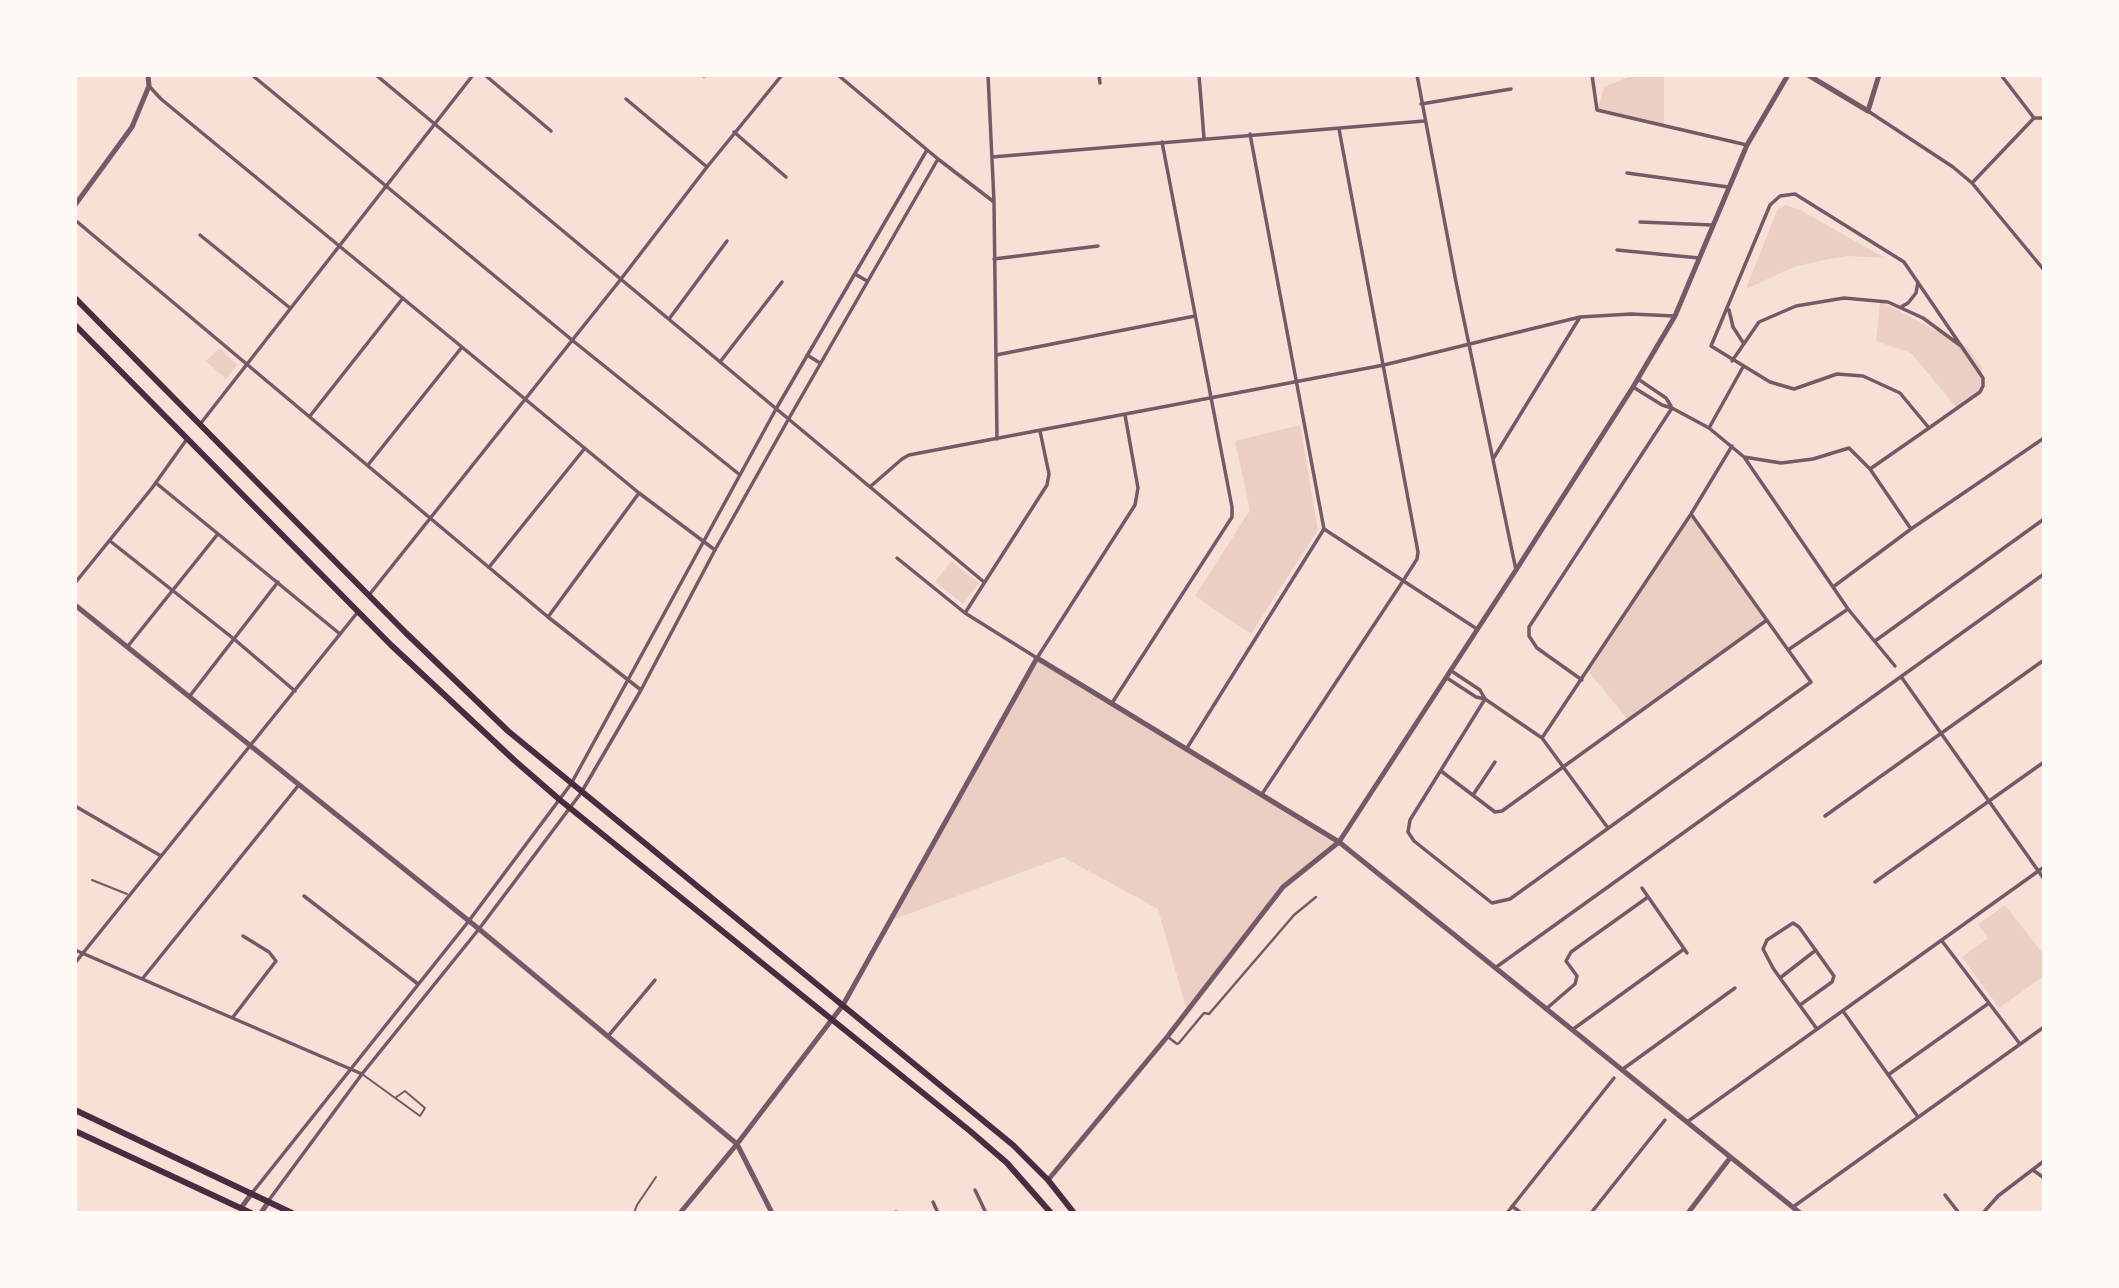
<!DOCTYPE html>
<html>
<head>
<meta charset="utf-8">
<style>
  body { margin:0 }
  #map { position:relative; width:2119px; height:1288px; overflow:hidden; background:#f7e1d7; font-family:"Source Sans 3",sans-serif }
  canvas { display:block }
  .frame { position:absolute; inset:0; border:77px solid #fffaf5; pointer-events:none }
</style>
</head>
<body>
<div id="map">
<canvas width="2119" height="1288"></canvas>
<div class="frame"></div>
</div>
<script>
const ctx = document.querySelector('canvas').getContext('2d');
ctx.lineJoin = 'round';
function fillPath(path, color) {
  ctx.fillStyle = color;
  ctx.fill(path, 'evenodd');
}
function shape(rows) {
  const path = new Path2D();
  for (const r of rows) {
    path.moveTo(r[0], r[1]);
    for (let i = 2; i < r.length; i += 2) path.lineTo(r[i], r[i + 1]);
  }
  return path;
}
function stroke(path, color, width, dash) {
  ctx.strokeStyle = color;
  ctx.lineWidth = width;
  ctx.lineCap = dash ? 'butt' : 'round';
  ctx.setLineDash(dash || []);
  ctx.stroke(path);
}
fillPath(shape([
  [1633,75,1664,75,1664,125,1597,110,1604,87],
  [1786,205,1802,211,1885,258,1848,256,1829,259,1794,267,1746,289,1776,213,1779,208],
  [1880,301,1967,347,1982,368,1980,391,1957,408,1911,353,1876,341],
  [220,348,237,365,226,379,206,361],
  [1300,425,1318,530,1251,634,1195,596,1250,510,1235,441],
  [1691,514,1767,620,1629,721,1588,671],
  [951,561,979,583,963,604,935,582],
  [1037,658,1339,842,1283,887,1187,1011,1158,909,1063,857,892,920],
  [2005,905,2044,955,2044,976,1999,1008,1962,957,1988,938,1978,924]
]), '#ebcfc5');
stroke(shape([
  [92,880,127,894],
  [362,1074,420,1116,425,1108,405,1091,395,1098],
  [634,1213,637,1205,656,1177]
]), '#755966', 2);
stroke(shape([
  [1168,1037,1177,1044,1179,1043,1204,1013,1209,1014,1294,915,1316,897]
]), '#755966', 2.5);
stroke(shape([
  [252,75,572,340,740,475],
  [376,75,984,582],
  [485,75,551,131],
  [838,75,938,159,994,202],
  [988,75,994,202,997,439],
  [1099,75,1100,83],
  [1199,75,1204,138],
  [1417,75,1456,282,1516,570],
  [1592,75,1597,110,1747,145],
  [2001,75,2034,118],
  [704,76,704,75],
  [149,86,161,99,639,493,715,550],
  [626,99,707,167],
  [1421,104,1511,89],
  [1868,111,1953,167,1972,183,2044,270],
  [734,132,786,177],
  [992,157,1424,121],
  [1627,173,1728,187],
  [1972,183,2034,118,2044,118],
  [75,220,548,617,641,690],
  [1640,222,1713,225],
  [200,235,290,308],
  [1617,250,1699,258],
  [994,259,1098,246],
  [855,274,867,281],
  [1901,307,1908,303,1916,293,1918,282],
  [1729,310,1733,327,1744,344],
  [669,319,727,241],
  [807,355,820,363],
  [996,355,1195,316],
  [1732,361,1759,322,1796,306,1844,298,1888,302,1923,318,1961,346],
  [720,362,782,282],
  [1638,379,1666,398,1671,406],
  [1633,387,1662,405,1672,408,1709,428,1744,457,1848,609,1895,666],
  [310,416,403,298],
  [201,423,473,75],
  [1709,428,1743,367],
  [1744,457,1781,463,1813,459,1849,448,1870,469,1911,529],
  [1493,459,1580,317],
  [368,465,462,347],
  [1870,469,1929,428,1980,392,1983,386,1983,378,1904,262,1795,194,1780,196,1770,205,1711,346,1770,382,1794,389,1837,374,1863,376,1900,393,1929,428],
  [156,483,340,634],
  [871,486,902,459,909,455,1384,365,1580,317,1631,314,1675,316],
  [1324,529,1477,629],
  [110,541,234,639,295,691],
  [897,558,965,613,1037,658,1135,505,1138,488,1125,415],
  [490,566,585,448],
  [75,583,152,488,187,439],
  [1833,587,1911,529,2044,438],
  [369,595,621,279,707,167,782,75],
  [965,613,1047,485,1049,474,1040,431],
  [548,617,639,493],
  [1875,641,2044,519],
  [128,646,217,535],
  [1788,650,1848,609],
  [1450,670,1480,690,1485,699],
  [1447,678,1476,697,1485,699,1542,738,1608,828],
  [1902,678,2044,879],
  [1582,680,1537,648,1529,636,1529,627,1672,408],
  [189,697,278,582],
  [1485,699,1410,820,1408,832,1414,841,1492,903,1510,899,1811,682,1691,514],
  [1112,703,1232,517,1232,507,1162,142],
  [1542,738,1691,514,1732,446],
  [1187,748,1324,529,1250,134],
  [1441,771,1495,812,1502,811,1767,620],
  [1262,794,1403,581,1417,559,1418,552,1339,129],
  [1473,795,1495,762],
  [75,806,161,856],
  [1825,816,2044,660],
  [1875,882,2044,762],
  [1642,888,1687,953],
  [304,896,418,984],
  [1942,941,2020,1044],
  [75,950,362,1074],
  [75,963,357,613],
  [1495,968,2044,574],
  [143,978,298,786],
  [1780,978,1816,950],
  [1800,1005,1832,982,1834,976,1799,927,1793,923,1767,940,1763,949,1773,968,1780,978,1817,1029],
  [1546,1009,1575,984,1577,976,1566,961,1571,952,1648,897],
  [1843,1011,1918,1117],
  [233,1017,276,961,269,952,243,936],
  [1572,1030,1684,949],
  [608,1036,655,980],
  [1623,1069,1735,988],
  [1888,1075,1989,1003],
  [1687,1122,2044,867],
  [2033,1170,2044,1178],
  [975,1190,986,1213],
  [252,1193,468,922,571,784,776,409,927,150],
  [1945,1195,1959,1213],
  [269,1200,362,1074,479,929,581,793,641,690,715,550,788,420,938,159],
  [933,1202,938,1213],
  [1512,1206,1521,1213],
  [1793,1207,2044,1027],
  [896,1212,896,1213],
  [1507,1213,1614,1078],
  [1591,1213,1665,1120],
  [1983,1213,1998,1196,2044,1161]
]), '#755966', 3.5);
stroke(shape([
  [1808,75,1868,111,1879,75],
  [75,205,132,127,149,86,148,75],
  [75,605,479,929,737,1144,772,1213],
  [1048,1180,1167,1037,1283,887,1339,842,1516,570,1633,387,1675,316,1747,145,1788,75],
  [241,1208,252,1193],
  [261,1213,269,1201],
  [680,1213,737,1144,843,1005,1037,658,1339,842,1800,1213],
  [1688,1213,1730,1158]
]), '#755966', 5);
stroke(shape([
  [75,298,406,633,508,731,1013,1145,1048,1180,1074,1213],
  [75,325,391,645,514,760,560,800,970,1131,1007,1163,1051,1213],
  [75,1110,292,1213],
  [75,1131,251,1213]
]), '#4a2c40', 6);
</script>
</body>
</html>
